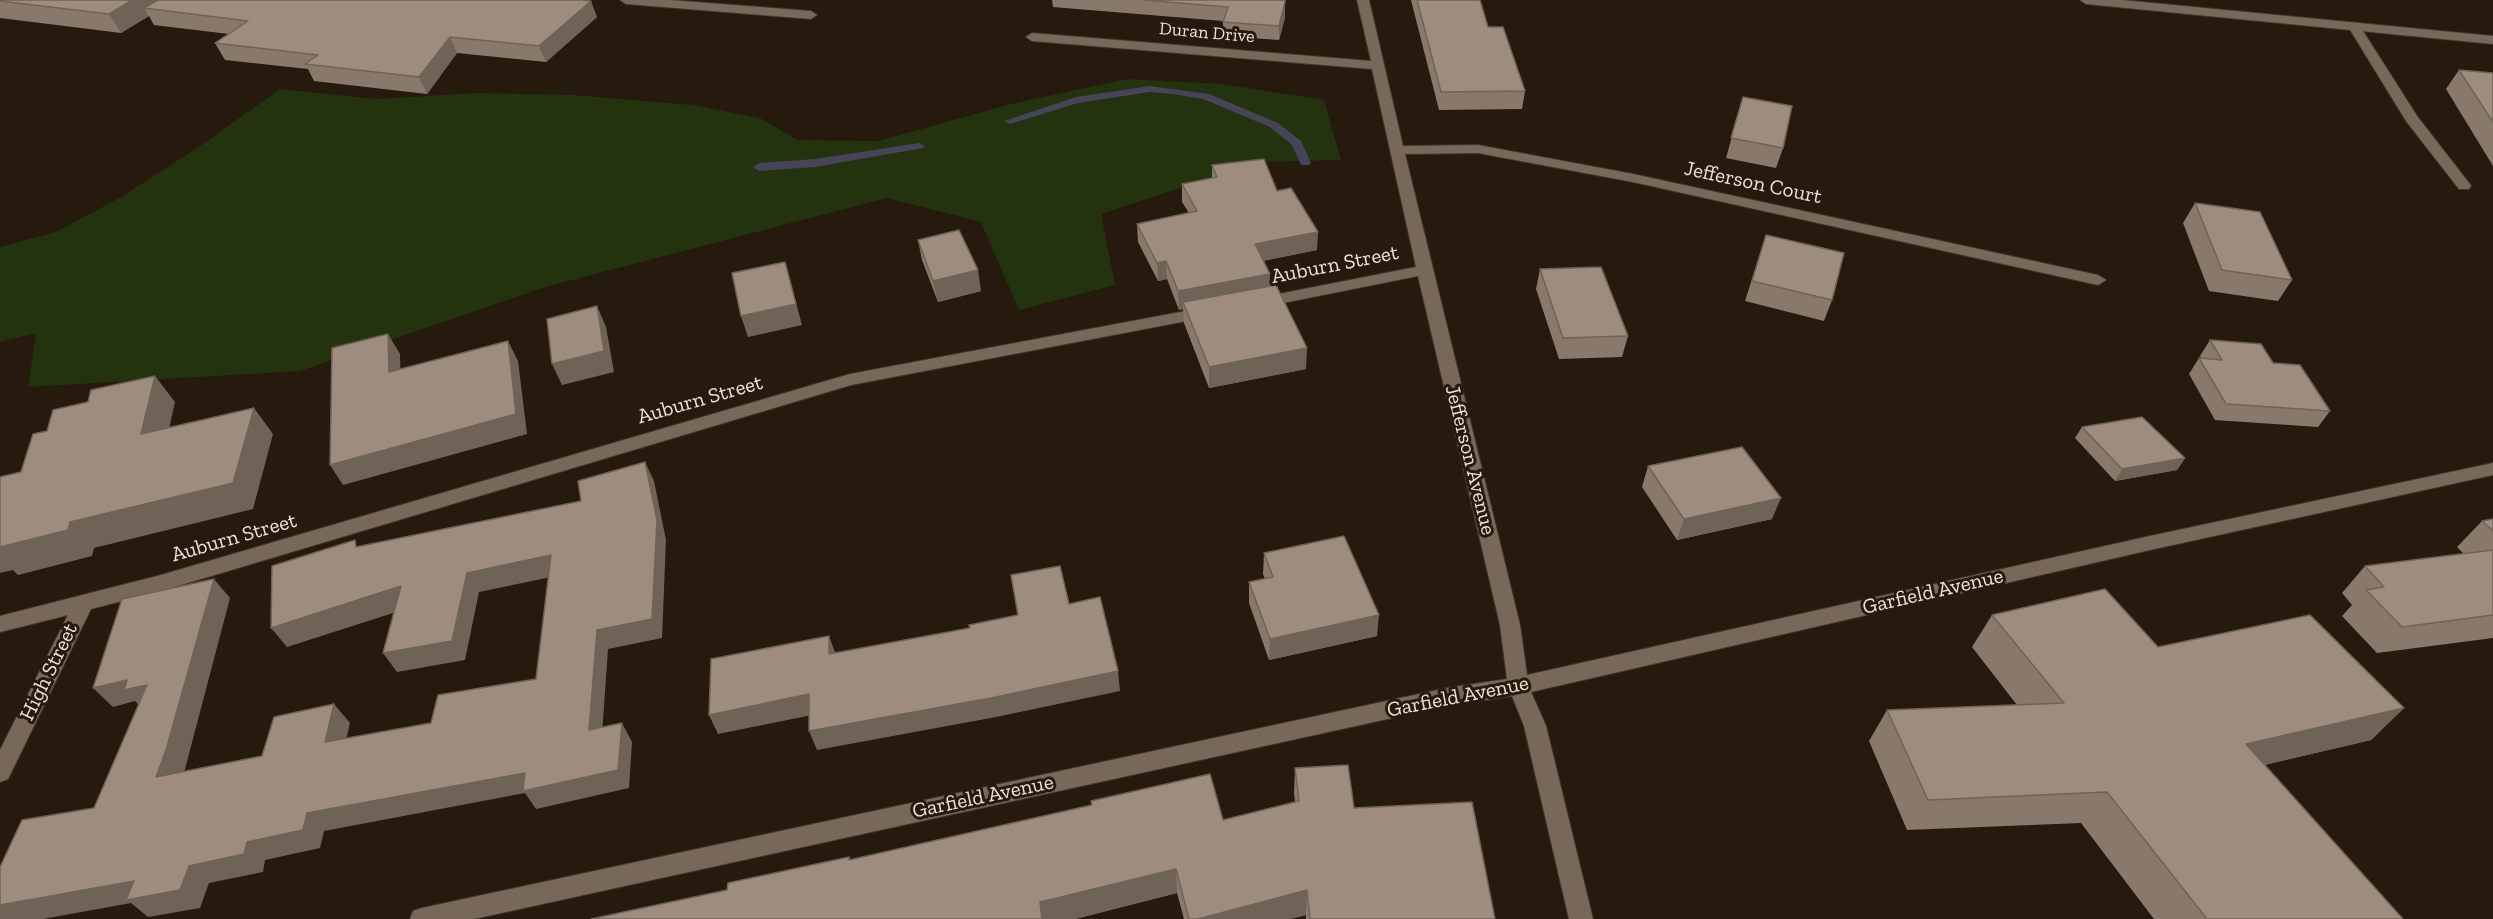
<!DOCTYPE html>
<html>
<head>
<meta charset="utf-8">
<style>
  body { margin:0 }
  canvas { display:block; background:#26190d }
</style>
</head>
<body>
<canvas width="2493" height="919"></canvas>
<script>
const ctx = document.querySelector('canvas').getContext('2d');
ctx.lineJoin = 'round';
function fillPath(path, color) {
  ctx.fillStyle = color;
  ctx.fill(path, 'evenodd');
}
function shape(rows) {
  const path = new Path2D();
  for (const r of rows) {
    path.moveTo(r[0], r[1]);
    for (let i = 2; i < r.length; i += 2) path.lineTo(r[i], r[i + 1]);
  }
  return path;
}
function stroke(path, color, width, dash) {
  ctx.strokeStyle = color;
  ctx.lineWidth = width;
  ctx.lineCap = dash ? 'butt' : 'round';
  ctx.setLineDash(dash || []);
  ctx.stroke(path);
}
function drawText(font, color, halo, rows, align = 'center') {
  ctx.font = font + ' "Zilla Slab",serif';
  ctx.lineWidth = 6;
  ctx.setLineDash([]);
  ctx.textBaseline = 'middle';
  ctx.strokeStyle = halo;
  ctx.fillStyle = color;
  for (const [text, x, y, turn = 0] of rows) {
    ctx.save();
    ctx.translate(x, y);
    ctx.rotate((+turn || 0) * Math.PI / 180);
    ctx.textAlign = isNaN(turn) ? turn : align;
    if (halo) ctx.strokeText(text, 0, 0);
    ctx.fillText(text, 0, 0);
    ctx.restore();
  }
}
fillPath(shape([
  [1127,79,1222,84,1324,100,1341,160,1259,162,1101,214,1115,285,1019,310,981,222,887,198,545,287,300,371,28,387,36,333,0,342,0,247,56,232,123,196,203,144,280,89,375,99,479,93,573,95,692,105,760,118,797,140,878,141,1011,104]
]), '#22330d');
fillPath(shape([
  [1150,86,1209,94,1278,123,1301,141,1311,163,1309,165,1301,165,1292,145,1270,127,1203,99,1172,94,1150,92,1078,103,1010,124,1004,121,1076,97,1150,86],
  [919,143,925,146,923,148,815,167,759,171,753,167,759,163,815,159,919,143]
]), '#464459');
const service = shape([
  [2355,24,2361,28,2417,116,2469,183,2471,186,2469,189,2459,189,2406,121,2349,28,2355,24]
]);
const minor = shape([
  [620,0,670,0,811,11,817,15,811,19,626,4,620,0],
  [1357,0,1369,0,1403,146,1478,145,1633,174,2098,275,2106,280,2098,285,1633,182,1478,153,1405,154,1520,625,1527,675,2150,536,2493,463,2493,475,2150,550,1531,692,1546,726,1593,919,1569,919,1524,726,1512,696,1447,706,474,919,410,919,413,911,422,908,1447,688,1507,679,1500,625,1418,276,1258,308,1250,303,1258,298,1416,267,1372,69,1032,41,1026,37,1032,33,1371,61,1357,0],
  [2080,0,2122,0,2493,36,2493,44,2086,4,2080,0],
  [1207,307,1215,312,1213,316,851,385,161,591,91,609,8,779,0,782,0,750,68,615,0,632,0,616,161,575,850,374,1207,307]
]);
stroke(service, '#3f3630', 2);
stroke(minor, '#3f3630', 2);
fillPath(service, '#786859');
fillPath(minor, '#786859');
fillPath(shape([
  [0,0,597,17,546,62,457,53,427,94,314,81,308,69,225,60,215,43,229,34,154,25,149,16,121,33,0,18],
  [1052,0,1285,0,1285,17,1279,40,1223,36,1223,21,1053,7],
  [1411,0,1480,0,1488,27,1525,91,1522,109,1439,110],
  [2459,70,2493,73,2493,166,2446,89],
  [1743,97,1783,148,1776,168,1726,158],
  [1212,165,1277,191,1317,250,1263,261,1270,286,1306,369,1209,388,1184,323,1183,309,1179,310,1167,279,1158,281,1138,242,1137,224,1189,213,1182,202,1182,184,1212,178],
  [2195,203,2292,280,2278,301,2209,291,2183,223],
  [1766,235,1832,300,1824,321,1745,301],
  [918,240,981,291,938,302,922,260],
  [1540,269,1628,336,1622,357,1559,359,1536,289],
  [2210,340,2273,363,2330,411,2318,427,2215,420,2189,374,2199,358,2201,358,2200,356],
  [2082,427,2185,458,2177,470,2115,481,2075,438],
  [1648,466,1772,519,1677,540,1642,487],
  [2493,519,2493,638,2377,653,2342,616,2352,605,2342,593,2365,566,2464,554,2457,547,2482,521],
  [1264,553,1377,636,1269,660,1249,603,1249,582,1265,579,1263,574],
  [1992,615,2158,647,2404,708,2371,740,2264,765,2403,919,2154,919,2081,823,1907,830,1869,741,1887,710,2017,705,1972,647],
  [1295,768,1354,808,1495,919,1306,919,1306,915,1290,919,1184,919,1177,893,1075,919,591,919,727,890,849,857,850,860,1223,820,1295,802,1294,793]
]), '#88796c');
fillPath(shape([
  [132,0,175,0,144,8,148,16,121,33,109,14],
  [591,1,597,17,546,62,539,46],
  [1285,2,1285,17,1279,40,1279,26],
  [450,37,457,53,427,94,419,77],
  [1318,232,1317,250,1255,262,1255,244],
  [1166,261,1167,279,1158,281,1157,263],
  [785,262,802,325,748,337,741,316],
  [978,270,981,291,938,302,933,281],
  [1270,274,1269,292,1183,302,1183,309,1179,310,1178,291],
  [597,306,606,327,614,372,562,385,552,364],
  [388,334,400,354,401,392,389,372],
  [508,341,518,361,527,434,343,485,330,465],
  [1307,348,1306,369,1209,388,1209,367],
  [155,376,175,402,162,460,141,434],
  [254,408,273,434,253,509,94,548,92,556,18,575,13,570,0,573,0,547],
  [2185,458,2177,470,2115,481,2122,469],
  [645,462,654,481,666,540,662,638,608,649,601,749,589,730,597,630],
  [1781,498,1772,519,1677,540,1684,519],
  [551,555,561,575,479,592,465,660,397,672,383,653,467,573],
  [214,579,230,598,185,769,175,795,156,777],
  [401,586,415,606,287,647,271,628],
  [1379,615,1377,636,1269,660,1270,639],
  [829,636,836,655,829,654],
  [1118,671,1120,691,996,717,817,750,809,731],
  [127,680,147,685,143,709,135,701,113,707,93,688],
  [809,694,817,714,718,734,709,715],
  [334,704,350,723,341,761,325,742],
  [2404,708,2371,740,2217,776,2246,744],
  [622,723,632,742,629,788,536,809,525,793,324,831,320,848,265,860,263,872,209,883,200,908,148,917,131,903,43,919,0,919,0,905,189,866,247,842,307,813],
  [1176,869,1177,893,1075,919,1042,919,1040,902],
  [1307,890,1306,915,1290,919,1198,919]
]), '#6f6358');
const building = shape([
  [0,0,132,0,109,14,0,1,0,0],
  [158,0,582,0,591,1,539,46,450,37,419,77,305,64,318,55,215,43,248,21,144,8,158,0],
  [1143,0,1285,0,1285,2,1279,26,1223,22,1228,7,1143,0],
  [1417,0,1480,0,1488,27,1503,27,1525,91,1441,92,1417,0],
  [2459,70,2493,73,2493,122,2459,70],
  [1743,97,1792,106,1783,148,1731,138,1743,97],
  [1264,159,1277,191,1291,188,1318,232,1255,244,1270,274,1178,291,1166,261,1157,263,1137,224,1197,211,1182,184,1217,177,1212,165,1264,159],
  [2195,203,2260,212,2292,280,2222,270,2195,203],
  [959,230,978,270,933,281,918,240,959,230],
  [1766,235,1844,253,1832,300,1752,281,1766,235],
  [785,262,796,304,741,316,732,273,785,262],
  [1601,267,1628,336,1563,338,1540,269,1601,267],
  [1276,285,1307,348,1209,367,1183,302,1276,285],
  [597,306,604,351,552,364,547,319,597,306],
  [388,334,389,372,508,341,516,414,330,465,332,348,388,334],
  [2210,340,2261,344,2273,363,2300,365,2330,411,2226,404,2199,358,2222,360,2210,340],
  [155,376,141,434,254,408,233,483,70,522,68,530,0,547,0,477,21,472,33,434,47,431,53,410,88,402,91,390,155,376],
  [2142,417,2185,458,2122,469,2082,427,2142,417],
  [1742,447,1781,498,1684,519,1648,466,1742,447],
  [645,462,657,520,652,619,597,630,589,730,622,723,618,770,523,791,525,773,307,813,303,830,247,842,244,854,189,866,180,890,126,900,134,881,0,905,0,867,22,820,94,808,147,685,124,690,127,680,93,688,122,599,214,579,166,750,156,777,262,756,274,717,334,704,325,742,431,723,438,695,536,679,551,555,467,573,452,641,383,653,401,586,271,628,272,566,355,540,356,547,581,501,578,481,645,462],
  [2493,519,2493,531,2482,521,2493,519],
  [1344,536,1379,615,1270,639,1249,582,1273,577,1264,553,1344,536],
  [2493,550,2493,615,2402,627,2366,590,2384,587,2365,566,2493,550],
  [1060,566,1069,604,1100,597,1118,671,991,698,809,731,809,694,709,715,711,659,829,636,829,654,970,628,969,625,1018,615,1011,575,1060,566],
  [2105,589,2158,647,2310,615,2404,708,2246,744,2403,919,2207,919,2107,792,1928,800,1887,710,2064,703,1992,615,2105,589],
  [1348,765,1354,808,1472,802,1495,919,1310,919,1307,890,1198,919,1189,919,1176,869,1040,902,1042,919,591,919,727,890,728,883,849,857,849,860,1092,805,1091,801,1210,774,1223,820,1299,801,1295,768,1348,765]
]);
fillPath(building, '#9e8d7e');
stroke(building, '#6f6358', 1.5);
drawText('18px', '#ebe2d9', '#26190d', [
  ["Duran Drive",1207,33,5]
]);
drawText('21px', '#ebe2d9', '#26190d', [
  ["Jefferson Court",1753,183,12],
  ["Auburn Street",1335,265,-11],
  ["Auburn Street",700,400,-16],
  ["Jefferson Avenue",1470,460,76],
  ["Auburn Street",234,538,-16],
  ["Garfield Avenue",1933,592,-13],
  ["High Street",49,672,-64],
  ["Garfield Avenue",1458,697,-11],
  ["Garfield Avenue",983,797,-12]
]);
</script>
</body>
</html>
